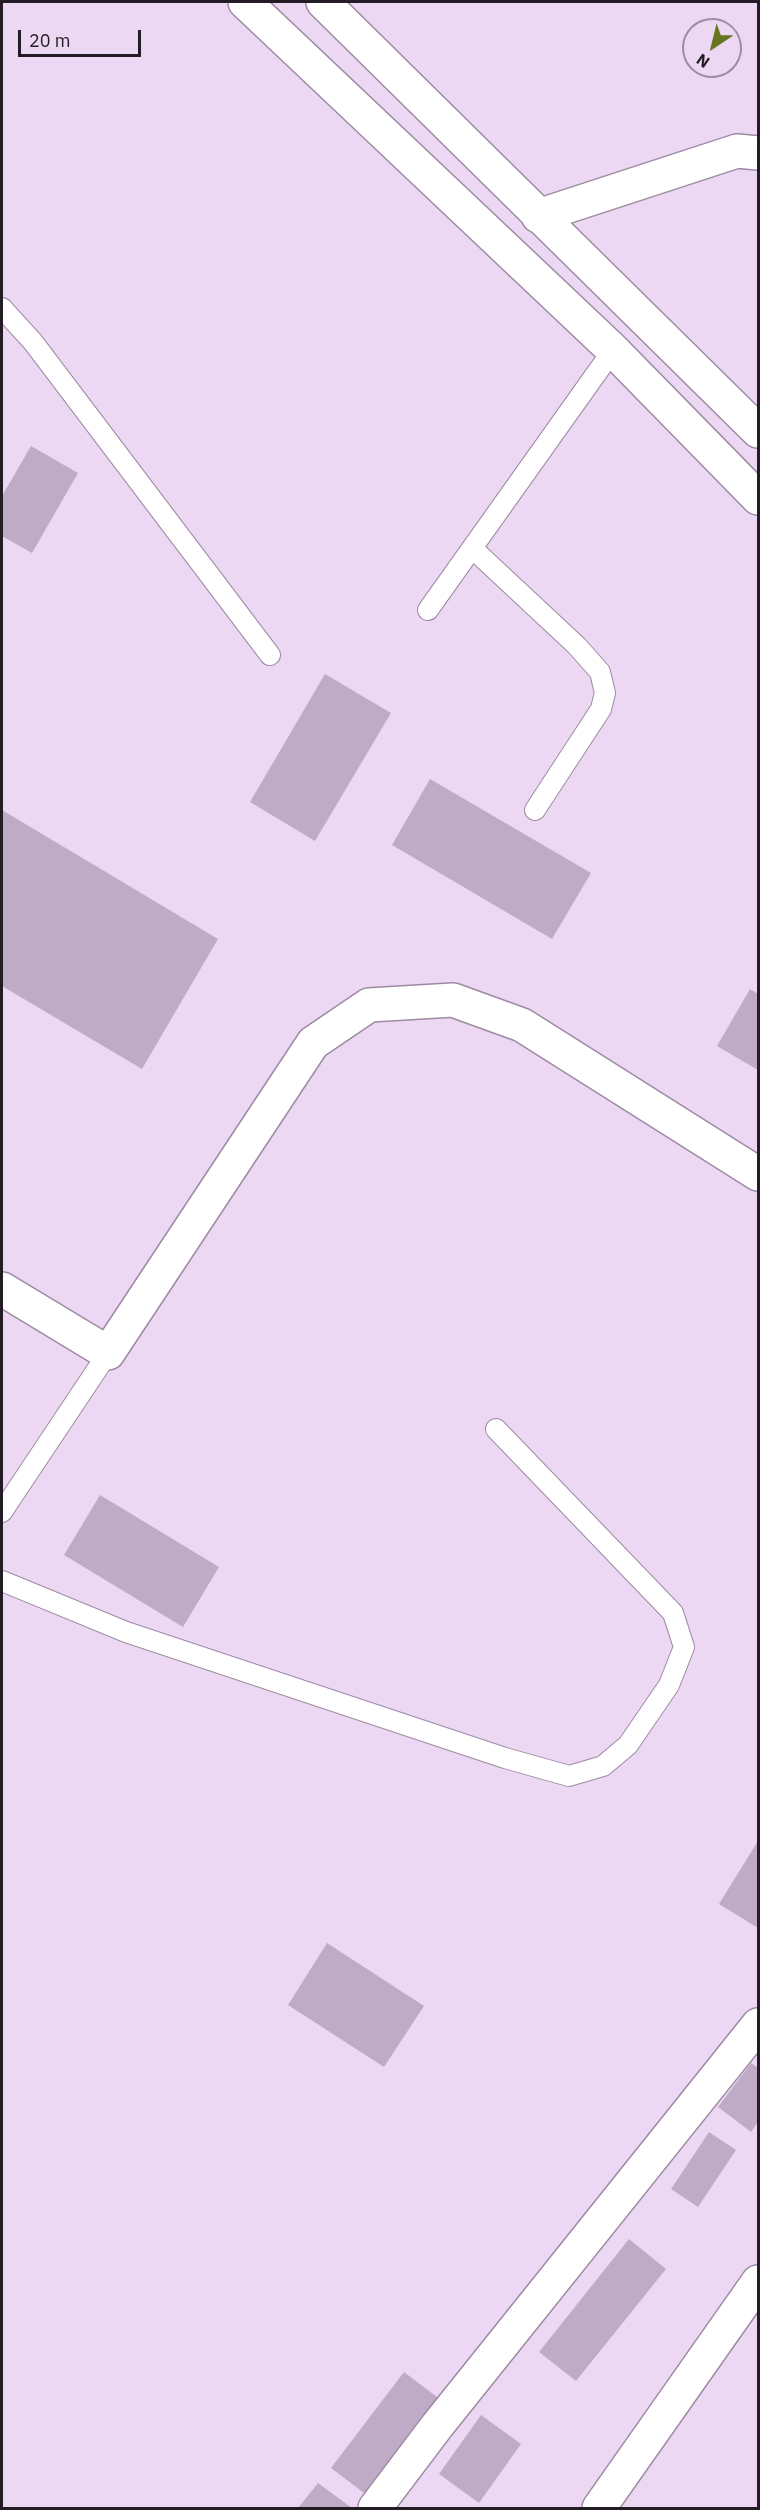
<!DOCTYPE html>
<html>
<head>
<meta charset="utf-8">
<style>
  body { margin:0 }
  #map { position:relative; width:760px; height:2510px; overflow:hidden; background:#edd8f3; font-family:"IBM Plex Sans",sans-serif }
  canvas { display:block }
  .frame { position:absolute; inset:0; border:3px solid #231c25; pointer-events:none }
  .north { position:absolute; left:682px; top:18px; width:60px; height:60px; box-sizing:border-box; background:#edd8f3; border:2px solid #9c8da1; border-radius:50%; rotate:215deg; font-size:16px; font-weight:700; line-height:24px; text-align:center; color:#231c25 }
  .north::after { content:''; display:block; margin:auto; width:21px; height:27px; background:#687520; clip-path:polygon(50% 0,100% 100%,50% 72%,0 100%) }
  .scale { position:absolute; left:18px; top:30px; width:123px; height:27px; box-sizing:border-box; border:3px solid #231c25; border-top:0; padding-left:8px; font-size:18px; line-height:21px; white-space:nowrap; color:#231c25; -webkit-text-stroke:4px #edd8f3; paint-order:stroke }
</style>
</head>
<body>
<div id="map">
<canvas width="760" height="2510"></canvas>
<div class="frame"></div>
<div class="north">N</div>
<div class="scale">20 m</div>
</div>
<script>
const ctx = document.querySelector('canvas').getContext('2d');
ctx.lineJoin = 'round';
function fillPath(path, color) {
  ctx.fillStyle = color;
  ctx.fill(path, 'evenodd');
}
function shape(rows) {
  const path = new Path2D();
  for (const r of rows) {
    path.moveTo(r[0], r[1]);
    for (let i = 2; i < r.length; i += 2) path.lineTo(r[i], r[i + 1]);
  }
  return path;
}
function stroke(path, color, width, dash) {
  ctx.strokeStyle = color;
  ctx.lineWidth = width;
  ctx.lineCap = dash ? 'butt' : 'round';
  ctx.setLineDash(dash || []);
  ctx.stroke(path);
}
fillPath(shape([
  [31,446,78,473,32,553,2,536,2,496],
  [325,674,391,713,315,841,250,802],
  [430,779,591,873,552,939,392,845],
  [2,810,218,939,142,1069,2,986],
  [750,989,758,994,758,1070,717,1046],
  [100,1495,219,1567,183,1627,64,1555],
  [758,1841,758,1928,719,1904],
  [327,1943,424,2006,384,2067,288,2005],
  [751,2063,758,2068,758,2122,751,2132,718,2107],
  [709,2132,736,2150,698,2207,671,2189],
  [629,2239,666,2269,576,2381,539,2352],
  [404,2372,441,2400,368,2496,331,2468],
  [481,2415,521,2444,479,2503,439,2474],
  [318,2483,352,2508,298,2508]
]), '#bfabc5');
const service = shape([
  [2,308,33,342,270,655],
  [472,548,577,646,600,672,605,693,601,709,535,810],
  [428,610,613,350],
  [2,1512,108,1353],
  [2,1581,126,1632,505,1758,569,1776,603,1766,628,1745,669,1685,684,1647,673,1613,496,1429]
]);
const minor = shape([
  [538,216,737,151,758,153],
  [2,1289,108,1353,313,1043,369,1005,453,1000,522,1025,758,1174],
  [375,2508,437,2426,758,2025]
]);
const tertiary = shape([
  [245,2,613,350,758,498],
  [323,2,758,431],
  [599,2508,758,2282]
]);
stroke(service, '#9d8aa3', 22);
stroke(minor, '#9d8aa3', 36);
stroke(tertiary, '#9d8aa3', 36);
stroke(service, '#fff', 20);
stroke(minor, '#fff', 33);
stroke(tertiary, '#fff', 33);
</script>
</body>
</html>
